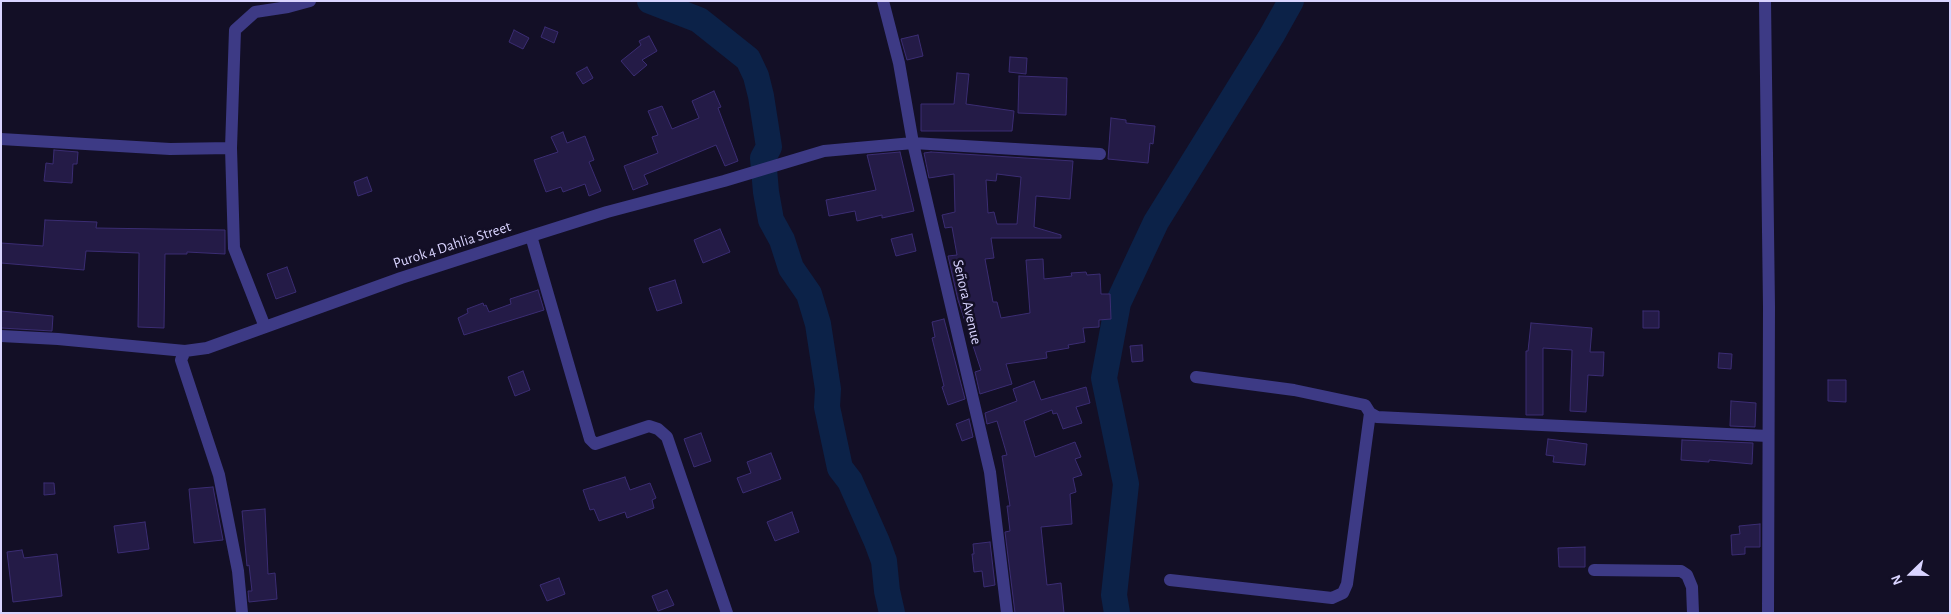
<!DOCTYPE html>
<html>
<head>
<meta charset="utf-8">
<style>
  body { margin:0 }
  #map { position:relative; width:1951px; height:614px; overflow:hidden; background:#130f26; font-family:"Alegreya Sans",sans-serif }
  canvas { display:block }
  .frame { position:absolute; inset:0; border:2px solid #d9d4ff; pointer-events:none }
  .north { position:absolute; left:1886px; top:549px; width:50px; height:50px; -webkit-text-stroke:4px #130f26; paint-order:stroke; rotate:248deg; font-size:14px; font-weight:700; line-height:20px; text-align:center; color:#d9d4ff }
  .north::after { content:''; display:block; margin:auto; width:18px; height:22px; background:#d9d4ff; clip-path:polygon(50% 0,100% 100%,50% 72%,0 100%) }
</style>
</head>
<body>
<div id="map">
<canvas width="1951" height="614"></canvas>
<div class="frame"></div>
<div class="north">N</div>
</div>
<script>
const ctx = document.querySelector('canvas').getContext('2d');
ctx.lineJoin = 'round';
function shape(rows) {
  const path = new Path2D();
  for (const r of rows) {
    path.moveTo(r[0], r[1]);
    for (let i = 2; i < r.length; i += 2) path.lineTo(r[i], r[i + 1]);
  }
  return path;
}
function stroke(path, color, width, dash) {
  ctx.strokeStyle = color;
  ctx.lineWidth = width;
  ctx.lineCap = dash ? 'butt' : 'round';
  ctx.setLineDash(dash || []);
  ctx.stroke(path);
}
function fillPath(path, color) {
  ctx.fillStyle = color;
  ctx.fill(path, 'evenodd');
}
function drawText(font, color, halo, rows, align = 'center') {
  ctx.font = font + ' "Alegreya Sans",sans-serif';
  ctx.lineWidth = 5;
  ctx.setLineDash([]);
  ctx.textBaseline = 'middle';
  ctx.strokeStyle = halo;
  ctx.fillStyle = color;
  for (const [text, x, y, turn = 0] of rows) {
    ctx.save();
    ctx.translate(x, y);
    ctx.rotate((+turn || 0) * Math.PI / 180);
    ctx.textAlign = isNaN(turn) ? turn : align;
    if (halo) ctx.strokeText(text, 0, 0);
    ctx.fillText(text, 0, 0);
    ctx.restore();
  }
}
stroke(shape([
  [650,1,699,20,748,59,756,76,761,96,769,147,763,158,766,192,771,220,782,240,791,268,809,294,818,324,828,389,827,407,840,468,850,481,877,542,884,561,887,591,892,613],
  [1117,613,1114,595,1126,484,1104,378,1118,303,1156,222,1272,35,1291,1]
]), '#0c2248', 26);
const building = shape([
  [545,27,558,32,554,43,541,37,545,27],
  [514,30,529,38,523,49,509,42,514,30],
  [918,35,923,56,907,60,901,39,918,35],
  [649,36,657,51,642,60,647,65,634,76,621,61,641,45,639,41,649,36],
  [1010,57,1027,58,1026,74,1009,72,1010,57],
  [587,67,593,78,583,84,576,73,587,67],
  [957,73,969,74,966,104,1014,111,1012,131,921,131,921,104,954,104,957,73],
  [1019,76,1067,78,1066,115,1018,113,1019,76],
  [714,91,721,107,718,108,738,161,725,166,716,145,644,175,648,184,633,190,624,166,658,153,652,137,658,135,648,111,662,106,672,129,699,118,692,101,714,91],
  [1111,118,1126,120,1126,123,1155,126,1153,144,1150,143,1148,163,1108,159,1111,118],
  [563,132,567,143,585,136,594,160,589,162,601,191,589,196,585,184,563,192,561,187,546,192,534,160,558,152,551,137,563,132],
  [54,150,78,152,77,164,73,164,72,183,44,181,46,163,53,164,54,150],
  [900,152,914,211,882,218,882,215,857,221,855,211,829,216,826,200,876,190,867,155,900,152],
  [931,152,1073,161,1070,199,1036,196,1034,227,1061,235,1061,238,991,238,994,258,985,259,993,302,997,302,1001,318,1030,313,1026,260,1043,259,1044,279,1072,276,1071,273,1086,272,1087,275,1100,274,1101,294,1110,294,1111,319,1099,320,1099,327,1083,328,1085,342,1068,345,1069,348,1046,352,1047,358,1006,364,1012,384,980,394,975,372,981,370,958,300,948,256,957,255,952,227,945,228,942,215,955,212,954,174,929,178,924,153,931,152],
  [997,174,1021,177,1017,224,997,224,994,212,988,213,986,180,996,181,997,174],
  [367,177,372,191,358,196,354,182,367,177],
  [45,220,97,222,96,228,225,230,225,254,187,252,187,254,165,254,164,328,138,327,139,253,86,251,84,270,1,263,1,243,43,246,45,220],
  [720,229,730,252,703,263,694,240,720,229],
  [912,234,916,251,896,256,891,239,912,234],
  [287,267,296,292,276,299,267,274,287,267],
  [675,280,682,303,657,311,649,288,675,280],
  [538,290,544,310,464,335,458,318,468,313,467,309,483,303,484,306,486,305,489,312,511,304,510,299,538,290],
  [1,311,53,316,52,331,1,328,1,311],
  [1643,311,1659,311,1659,328,1643,328,1643,311],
  [944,319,965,399,948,405,942,387,944,386,932,338,935,337,932,322,944,319],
  [1531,323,1592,328,1590,352,1604,352,1603,376,1588,375,1586,412,1570,411,1572,350,1543,348,1543,415,1526,415,1526,351,1528,351,1531,323],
  [1142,345,1143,361,1132,362,1130,346,1142,345],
  [1719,353,1732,354,1731,369,1718,368,1719,353],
  [523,371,530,390,515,396,508,377,523,371],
  [1828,380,1846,380,1846,402,1828,401,1828,380],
  [1034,381,1041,400,1086,387,1090,403,1076,407,1082,423,1063,429,1057,413,1053,414,1052,410,1024,421,1035,457,1075,442,1081,457,1075,459,1082,475,1073,478,1076,492,1070,494,1072,524,1041,527,1047,585,1061,583,1064,613,1015,613,1005,532,1010,531,1007,506,1010,506,1002,456,1007,455,997,421,987,424,985,413,1017,401,1013,389,1034,381],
  [1731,401,1756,403,1755,427,1730,426,1731,401],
  [969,419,973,437,962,441,956,424,969,419],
  [701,433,711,461,694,467,684,439,701,433],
  [1548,439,1587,444,1585,465,1553,462,1554,456,1546,455,1548,439],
  [1682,440,1753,443,1752,464,1709,460,1709,462,1681,460,1682,440],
  [771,453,781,479,743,493,737,478,751,473,747,462,771,453],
  [625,477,630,490,650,483,656,498,652,500,654,508,627,518,625,512,599,521,594,509,590,510,583,490,625,477],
  [44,483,54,483,55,494,44,495,44,483],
  [213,487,223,540,194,543,189,489,213,487],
  [265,509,268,574,275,573,277,599,249,602,248,591,252,591,249,565,247,566,242,511,265,509],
  [792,512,799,532,775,541,767,522,792,512],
  [145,522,149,549,118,553,114,526,145,522],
  [1760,524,1760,547,1745,547,1745,554,1732,555,1731,535,1740,534,1739,526,1760,524],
  [990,542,995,585,984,587,982,571,974,572,972,554,974,554,973,544,990,542],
  [1585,547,1585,567,1559,567,1558,548,1585,547],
  [22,550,24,558,57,554,62,596,13,602,7,552,22,550],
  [559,578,565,594,547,601,540,585,559,578],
  [667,590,674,605,658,611,652,596,667,590]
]);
fillPath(building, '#241b47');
stroke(building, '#3b2d73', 1);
stroke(shape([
  [883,1,899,63,913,143,990,472,1007,613],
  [1765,1,1769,307,1768,613],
  [1,139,170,149,231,148],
  [531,236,590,439,595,444,649,426,658,429,667,437,727,613],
  [265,327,234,248,231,148,235,30,255,12,288,7,310,1],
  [1,336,58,339,185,351,207,348,401,278,531,236,607,212,724,181,824,151,913,143,1100,154],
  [185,351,181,360,219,475,238,571,242,613],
  [1196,377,1294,390,1365,405,1370,413,1377,417,1768,436],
  [1594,570,1681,571,1687,575,1692,587,1693,613],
  [1170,580,1332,598,1343,593,1347,584,1370,413]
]), '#3d3a85', 12);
drawText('15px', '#d9d4ff', '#130f26', [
  ["Purok 4 Dahlia Street",452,245,-18],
  ["Señora Avenue",967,302,77]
]);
</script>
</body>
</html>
